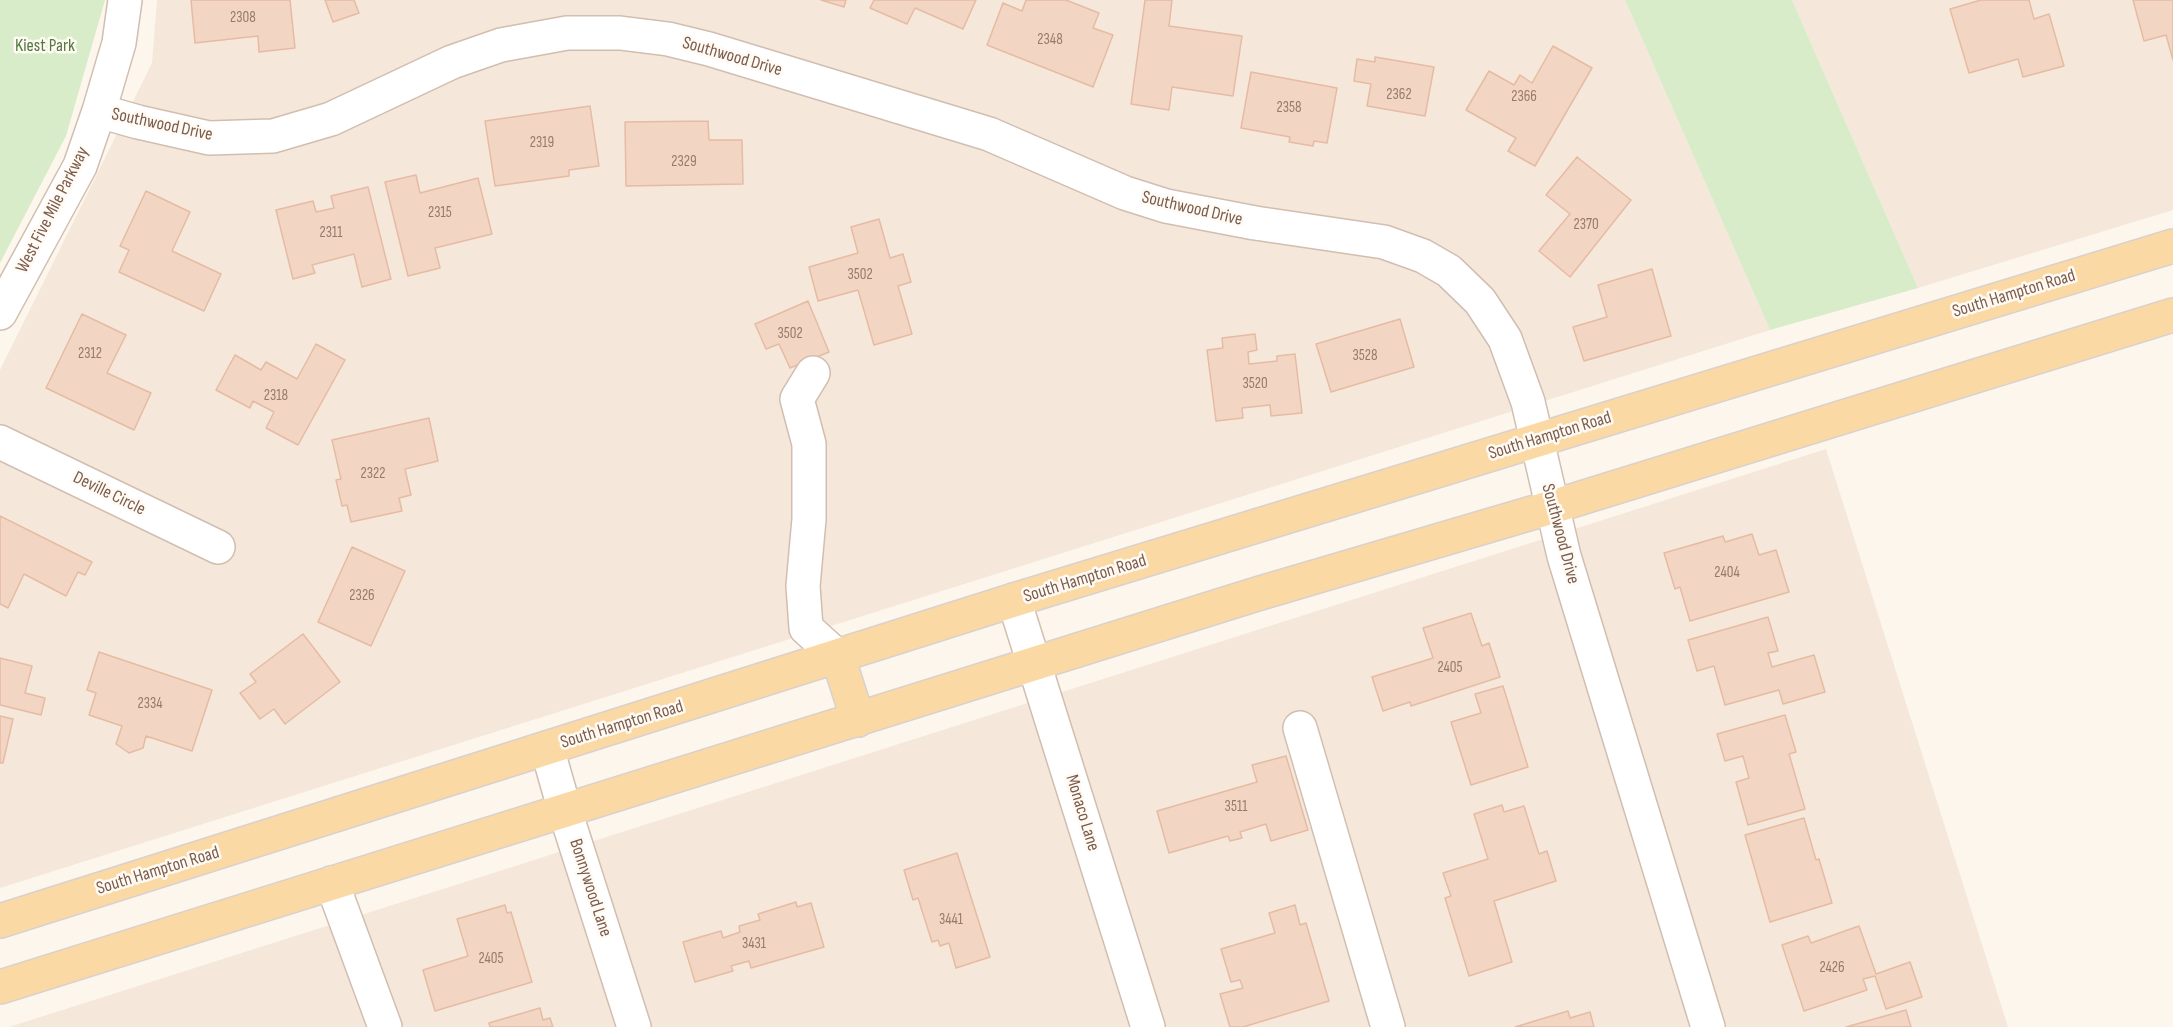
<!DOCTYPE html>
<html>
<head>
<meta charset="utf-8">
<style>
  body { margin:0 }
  canvas { display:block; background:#fdf6ec }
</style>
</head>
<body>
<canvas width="2173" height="1027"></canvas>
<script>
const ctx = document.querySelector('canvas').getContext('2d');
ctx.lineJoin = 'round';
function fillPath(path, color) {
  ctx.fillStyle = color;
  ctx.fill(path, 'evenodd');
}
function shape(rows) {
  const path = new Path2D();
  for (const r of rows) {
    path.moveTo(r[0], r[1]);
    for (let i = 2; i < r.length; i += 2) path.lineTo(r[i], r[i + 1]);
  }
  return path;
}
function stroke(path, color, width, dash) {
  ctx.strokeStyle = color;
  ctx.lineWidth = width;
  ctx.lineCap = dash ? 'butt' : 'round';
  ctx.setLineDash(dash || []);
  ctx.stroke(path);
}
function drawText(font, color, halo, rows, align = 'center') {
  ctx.font = font + ' "Sofia Sans Condensed",sans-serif';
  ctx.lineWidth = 5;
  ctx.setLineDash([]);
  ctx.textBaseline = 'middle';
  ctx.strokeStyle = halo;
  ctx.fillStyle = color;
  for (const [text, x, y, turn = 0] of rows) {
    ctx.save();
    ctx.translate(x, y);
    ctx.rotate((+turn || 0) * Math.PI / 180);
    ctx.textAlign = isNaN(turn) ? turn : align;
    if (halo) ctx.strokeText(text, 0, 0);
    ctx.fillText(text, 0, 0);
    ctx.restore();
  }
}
fillPath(shape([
  [157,0,1625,0,1770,330,0,888,0,370,152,63],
  [1792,0,2173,0,2173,210,1918,288],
  [1826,449,2008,1027,9,1027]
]), '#f5e8da');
fillPath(shape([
  [0,0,105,0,66,136,0,263],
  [1625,0,1792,0,1918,288,1770,330]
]), '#d8ecc9');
const building = shape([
  [191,0,290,0,295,48,259,52,258,36,195,43,191,0],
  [325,0,354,0,359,13,333,22,325,0],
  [821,0,846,0,844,7,821,0],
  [874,0,976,0,963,29,915,8,907,24,870,8,874,0],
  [1026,0,1066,0,1099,13,1093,28,1113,35,1093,87,987,45,1003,3,1022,11,1026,0],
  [1145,0,1172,0,1169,26,1242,36,1233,96,1172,87,1169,110,1131,104,1145,0],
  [1981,0,2029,0,2034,19,2049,14,2064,66,2023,77,2018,59,1969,73,1950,9,1981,0],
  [2133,0,2173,0,2173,60,2166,35,2144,41,2133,0],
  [1553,46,1592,68,1535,166,1508,151,1516,138,1466,110,1489,71,1514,85,1520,75,1532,83,1553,46],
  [1375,57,1434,67,1425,116,1367,106,1371,84,1354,81,1357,59,1375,62,1375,57],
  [1251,72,1337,88,1327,143,1314,141,1313,146,1289,142,1290,137,1241,128,1251,72],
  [590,106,599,166,569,170,569,176,495,186,485,121,590,106],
  [708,121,709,140,742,140,743,184,626,186,625,122,708,121],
  [1577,157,1631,200,1570,277,1539,251,1570,214,1546,195,1577,157],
  [416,175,420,193,478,178,492,234,435,248,440,268,408,276,385,182,416,175],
  [368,187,391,279,362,287,354,254,312,265,315,273,293,279,276,210,313,201,316,212,334,208,331,196,368,187],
  [146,191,190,212,172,251,221,274,204,311,119,272,129,250,120,246,146,191],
  [879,219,890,258,903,254,911,282,898,286,912,334,874,345,858,290,818,301,809,267,858,253,851,227,879,219],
  [1652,269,1671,336,1584,361,1573,327,1607,317,1598,285,1652,269],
  [808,301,829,352,790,368,779,344,766,349,755,324,808,301],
  [82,314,126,335,107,373,151,393,134,430,46,388,82,314],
  [1400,319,1414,367,1331,392,1316,344,1400,319],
  [1255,334,1257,350,1248,352,1249,364,1277,361,1277,356,1295,354,1302,413,1271,416,1270,405,1242,408,1243,418,1216,421,1207,350,1223,348,1222,338,1255,334],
  [316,344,345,360,298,445,266,428,274,412,253,401,250,408,216,390,235,355,261,370,266,362,297,379,316,344],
  [429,418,438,461,405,469,411,495,399,498,402,511,351,522,347,505,342,506,336,480,341,479,332,440,429,418],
  [0,516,92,562,85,575,78,572,66,596,24,574,8,608,0,604,0,516],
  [1752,534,1759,555,1776,550,1789,592,1690,621,1680,587,1675,589,1664,553,1723,536,1725,542,1752,534],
  [352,547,405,571,371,646,318,622,352,547],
  [1471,613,1482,646,1489,643,1500,677,1411,706,1410,702,1383,711,1372,677,1433,658,1423,628,1471,613],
  [1768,617,1778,651,1768,653,1772,667,1814,655,1825,692,1783,704,1779,690,1725,705,1714,666,1697,671,1688,640,1768,617],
  [303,634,340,682,285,724,274,709,260,719,240,693,256,682,250,674,303,634],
  [99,652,212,690,192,751,146,736,143,748,129,753,116,744,122,726,89,715,96,693,87,690,99,652],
  [0,658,32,666,25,693,45,698,41,715,0,705,0,658],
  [1503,686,1528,767,1471,785,1451,722,1481,713,1475,694,1503,686],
  [1785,715,1796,752,1789,754,1805,809,1748,825,1736,782,1749,778,1743,756,1725,761,1717,734,1785,715],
  [0,716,13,719,3,763,0,763,0,716],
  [1286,756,1308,830,1271,841,1266,824,1240,832,1242,838,1230,841,1228,836,1169,853,1157,811,1257,782,1252,765,1286,756],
  [1502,805,1504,812,1524,806,1539,854,1547,851,1556,881,1494,901,1512,962,1469,976,1445,898,1451,896,1443,873,1488,859,1474,814,1502,805],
  [1804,818,1816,860,1819,859,1832,903,1770,922,1745,835,1804,818],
  [957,853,990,957,956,968,949,943,940,946,938,940,932,942,918,898,913,900,904,870,957,853],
  [796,902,797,907,811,903,824,947,751,968,749,961,731,966,733,971,695,982,683,942,721,931,723,938,740,932,739,926,760,920,758,914,796,902],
  [505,905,507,913,511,912,532,982,435,1011,423,970,468,956,457,919,505,905],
  [1295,905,1300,925,1306,923,1329,1001,1243,1027,1230,1027,1220,994,1243,988,1240,980,1231,982,1221,949,1275,933,1269,913,1295,905],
  [1859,926,1876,974,1910,962,1922,997,1886,1009,1875,976,1863,979,1867,990,1804,1011,1782,945,1808,936,1811,943,1859,926],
  [540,1008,543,1020,550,1018,553,1027,490,1027,489,1023,540,1008],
  [1906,1010,1911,1027,1846,1027,1906,1010],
  [1568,1011,1570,1018,1590,1012,1594,1027,1515,1027,1568,1011]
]);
fillPath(building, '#f3d5c3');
stroke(building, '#e6bba3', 1.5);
const minor = shape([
  [99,111,138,122,209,138,273,136,331,119,452,62,501,45,567,33,620,33,668,39,709,49,989,134,1125,193,1166,206,1255,223,1384,242,1423,256,1449,271,1480,301,1505,339,1528,402,1564,556,1708,1027],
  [0,313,80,166,99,111,119,43,125,0],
  [813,373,797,399,809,444,809,519,803,586,806,628,838,657],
  [0,442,218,547],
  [1014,600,1148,1027],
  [1300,728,1388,1027],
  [547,748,565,811,634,1027],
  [332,883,385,1027]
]);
const major = shape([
  [838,657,858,720],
  [0,921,1014,600,2173,246],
  [0,987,1257,594,1552,507,2173,315]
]);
stroke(minor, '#d1beb0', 36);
stroke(major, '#dad1cd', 36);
stroke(minor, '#fff', 33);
stroke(major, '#fbd9a5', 33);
drawText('15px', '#987a6a', null, [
  ["2308",243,18],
  ["2348",1050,40],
  ["2362",1399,95],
  ["2366",1524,97],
  ["2358",1289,108],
  ["2319",542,143],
  ["2329",684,162],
  ["2315",440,213],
  ["2370",1586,225],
  ["2311",331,233],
  ["3502",860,275],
  ["3502",790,334],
  ["2312",90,354],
  ["3528",1365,356],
  ["3520",1255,384],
  ["2318",276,396],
  ["2322",373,474],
  ["2404",1727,573],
  ["2326",362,596],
  ["2405",1450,668],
  ["2334",150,704],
  ["3511",1236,807],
  ["3441",951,920],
  ["3431",754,944],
  ["2405",491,959],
  ["2426",1832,968]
]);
drawText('18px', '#537a41', '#fffaf3', [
  ["Kiest Park",45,46]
]);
drawText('18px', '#7a5c4d', '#fffaf3', [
  ["Southwood Drive",732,57,16],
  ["Southwood Drive",162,125,12],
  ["Southwood Drive",1192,209,13],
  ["West Five Mile Parkway",53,210,-63],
  ["South Hampton Road",2014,294,-17],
  ["South Hampton Road",1550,436,-17],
  ["Deville Circle",109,494,26],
  ["Southwood Drive",1560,534,75],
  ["South Hampton Road",1085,579,-17],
  ["South Hampton Road",622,725,-17],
  ["Monaco Lane",1082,813,73],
  ["South Hampton Road",158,871,-17],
  ["Bonnywood Lane",590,888,72]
]);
</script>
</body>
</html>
